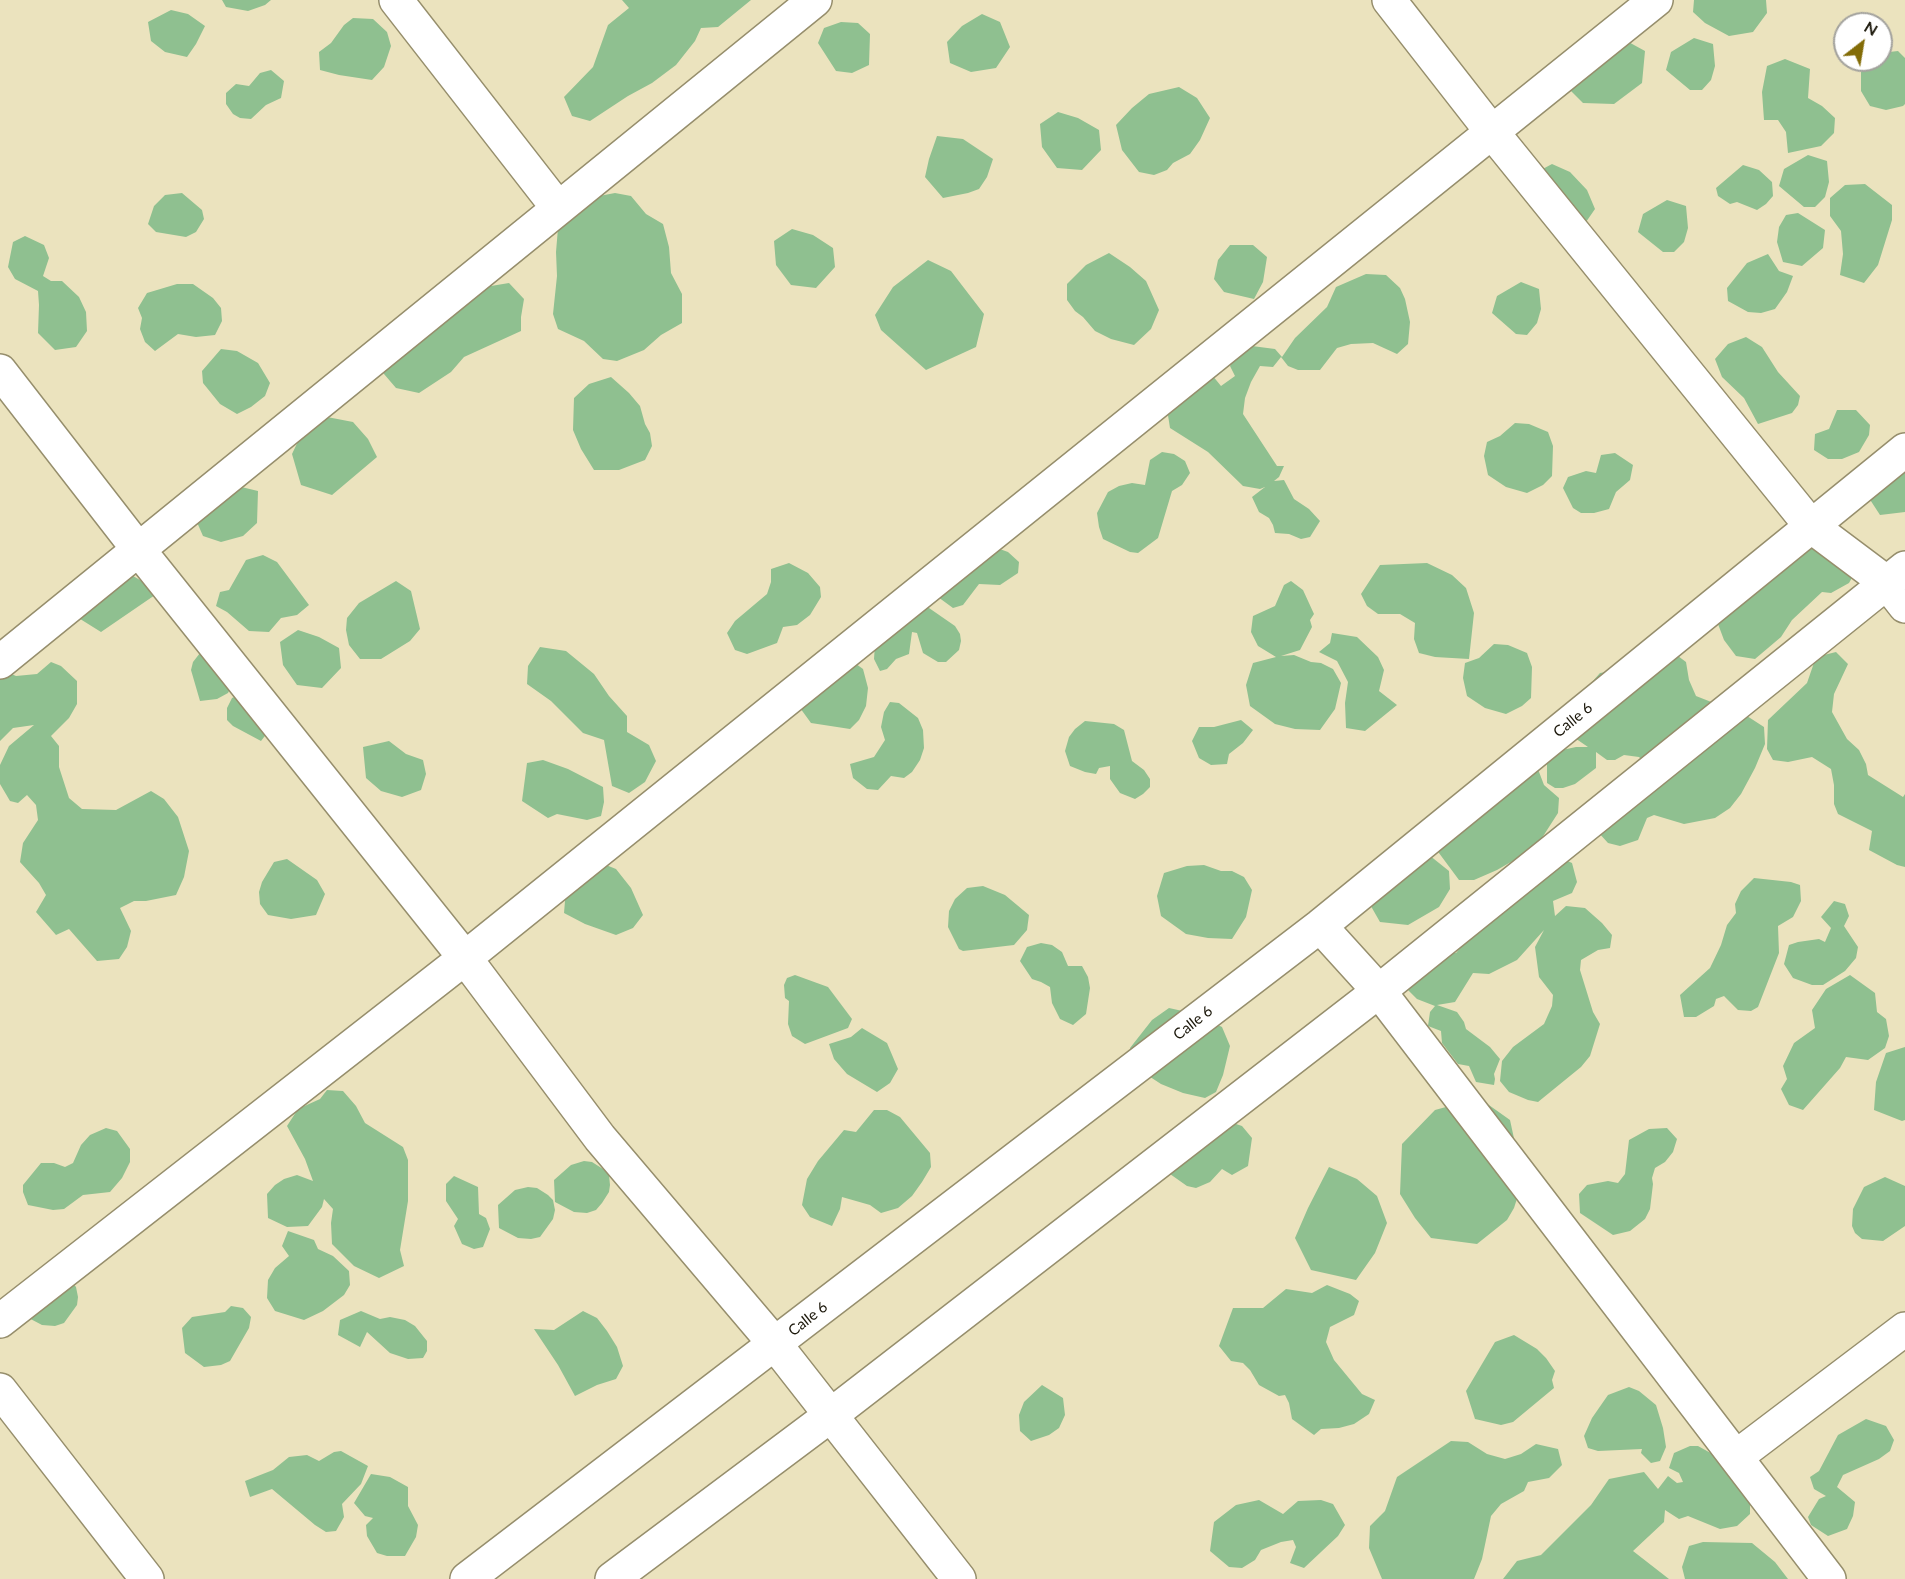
<!DOCTYPE html>
<html>
<head>
<meta charset="utf-8">
<style>
  body { margin:0 }
  #map { position:relative; width:1905px; height:1579px; overflow:hidden; background:#ebe3be; font-family:Lato,sans-serif }
  canvas { display:block }
  .north { position:absolute; left:1833px; top:12px; width:60px; height:60px; box-sizing:border-box; background:#fff; border:2px solid #a3a29d; border-radius:50%; rotate:31deg; font-size:16px; font-weight:700; line-height:24px; text-align:center; color:#1a1609 }
  .north::after { content:''; display:block; margin:auto; width:21px; height:27px; background:#836c07; clip-path:polygon(50% 0,100% 100%,50% 72%,0 100%) }
</style>
</head>
<body>
<div id="map">
<canvas width="1905" height="1579"></canvas>
<div class="north">N</div>
</div>
<script>
const ctx = document.querySelector('canvas').getContext('2d');
ctx.lineJoin = 'round';
function fillPath(path, color) {
  ctx.fillStyle = color;
  ctx.fill(path, 'evenodd');
}
function shape(rows) {
  const path = new Path2D();
  for (const r of rows) {
    path.moveTo(r[0], r[1]);
    for (let i = 2; i < r.length; i += 2) path.lineTo(r[i], r[i + 1]);
  }
  return path;
}
function stroke(path, color, width, dash) {
  ctx.strokeStyle = color;
  ctx.lineWidth = width;
  ctx.lineCap = dash ? 'butt' : 'round';
  ctx.setLineDash(dash || []);
  ctx.stroke(path);
}
function drawText(font, color, halo, rows, align = 'center') {
  ctx.font = font + ' Lato,sans-serif';
  ctx.lineWidth = 5;
  ctx.setLineDash([]);
  ctx.textBaseline = 'middle';
  ctx.strokeStyle = halo;
  ctx.fillStyle = color;
  for (const [text, x, y, turn = 0] of rows) {
    ctx.save();
    ctx.translate(x, y);
    ctx.rotate((+turn || 0) * Math.PI / 180);
    ctx.textAlign = isNaN(turn) ? turn : align;
    if (halo) ctx.strokeText(text, 0, 0);
    ctx.fillText(text, 0, 0);
    ctx.restore();
  }
}
fillPath(shape([
  [222,0,271,0,265,5,248,11,226,7],
  [622,0,751,0,718,27,701,28,695,41,676,65,652,83,628,96,590,121,572,116,564,97,593,67,608,25,629,8],
  [1694,0,1766,0,1767,13,1753,32,1729,36,1705,23,1693,12],
  [171,10,188,14,205,26,196,44,187,57,165,52,151,41,148,22],
  [982,14,1000,22,1010,47,996,68,971,72,950,63,947,42,962,26],
  [353,18,373,19,387,32,391,46,384,67,372,80,339,75,320,70,319,52,331,43,344,25],
  [841,22,858,23,870,34,869,65,852,73,836,71,818,43,824,28],
  [1612,33,1645,51,1642,83,1614,104,1583,103,1567,87],
  [1694,38,1713,44,1715,66,1711,80,1702,90,1690,90,1666,70,1671,52],
  [1898,51,1905,58,1905,104,1903,106,1886,110,1870,106,1861,91,1861,72,1871,60,1881,60,1881,53],
  [1785,59,1810,69,1808,98,1822,106,1835,118,1834,133,1821,146,1788,153,1786,132,1778,120,1764,120,1762,92,1767,66],
  [271,70,284,81,281,98,266,105,251,119,240,118,233,114,226,104,226,93,236,84,249,86,260,73],
  [1179,87,1197,98,1210,118,1200,140,1190,154,1173,163,1167,170,1154,175,1139,172,1122,150,1116,125,1132,108,1149,94],
  [1058,112,1078,118,1099,130,1101,150,1082,170,1057,168,1042,147,1040,124],
  [937,136,963,139,993,159,987,177,979,189,968,193,943,198,925,177,929,159],
  [1808,155,1827,161,1829,182,1825,197,1815,207,1804,207,1779,186,1784,169],
  [1552,164,1570,172,1587,190,1595,209,1586,222,1539,171],
  [1743,165,1759,170,1772,182,1773,196,1766,204,1757,210,1737,202,1730,204,1718,196,1716,188],
  [1865,184,1892,205,1892,220,1878,265,1864,283,1840,275,1843,254,1841,231,1830,216,1830,198,1845,185],
  [182,193,202,210,204,219,196,232,186,237,156,232,148,224,154,206,165,195],
  [615,193,631,196,646,214,663,224,669,247,671,273,682,294,682,323,661,335,644,350,617,361,603,359,584,341,558,329,553,314,557,276,556,252,558,228,594,197],
  [1667,200,1686,206,1688,228,1684,242,1674,252,1663,252,1638,232,1643,214],
  [1798,213,1825,230,1823,248,1802,266,1783,262,1777,242,1779,227,1786,215],
  [792,229,813,235,833,248,835,267,816,288,791,285,776,265,774,241],
  [25,236,44,245,49,258,43,276,51,281,62,281,79,297,86,312,87,331,76,347,55,350,38,333,39,305,38,291,15,279,8,267,13,242],
  [1230,245,1253,245,1267,257,1263,282,1254,299,1224,292,1214,279,1218,260],
  [1109,253,1130,267,1146,281,1159,310,1151,329,1134,345,1111,339,1095,331,1083,317,1075,311,1067,300,1067,284,1086,265],
  [1768,254,1779,271,1793,276,1787,292,1775,309,1761,313,1748,312,1728,301,1727,288,1747,263],
  [928,260,951,271,984,314,976,347,926,370,881,330,875,315,893,287],
  [1366,274,1386,275,1400,288,1405,299,1410,322,1408,344,1397,354,1373,343,1351,344,1337,348,1320,370,1298,370,1288,366,1281,357,1273,367,1260,366,1251,382,1245,398,1243,414,1277,466,1284,466,1279,477,1274,481,1284,480,1294,499,1309,509,1320,521,1310,537,1301,539,1289,534,1275,533,1273,525,1269,518,1259,512,1252,497,1265,487,1260,489,1243,486,1208,452,1170,428,1167,409,1212,375,1221,386,1235,376,1230,366,1236,353,1252,346,1275,349,1282,357,1295,338,1327,307,1336,287],
  [1521,282,1539,289,1541,309,1537,323,1527,335,1516,334,1492,313,1497,296],
  [509,283,524,299,521,317,521,331,464,357,451,372,419,393,396,388,384,374,379,363,485,287],
  [177,284,193,284,213,298,221,308,222,321,215,335,196,337,178,334,155,351,145,342,140,329,142,318,138,308,147,293],
  [1746,337,1762,347,1778,372,1800,396,1798,405,1792,413,1758,424,1744,398,1722,377,1715,359,1728,344],
  [221,349,237,351,258,363,270,383,265,396,251,407,237,414,220,404,203,383,202,371],
  [611,377,629,393,640,406,645,424,650,433,652,446,645,460,619,470,594,470,581,449,573,430,574,398,589,384],
  [1837,410,1856,410,1870,425,1869,435,1859,452,1842,459,1828,459,1814,450,1815,434,1829,429],
  [327,417,353,422,368,439,377,457,332,495,301,485,292,454,303,431],
  [1515,423,1529,424,1548,432,1553,446,1552,476,1543,485,1527,493,1506,487,1488,475,1484,456,1487,442,1500,436],
  [1162,452,1174,454,1185,461,1190,473,1182,485,1172,491,1158,538,1138,553,1130,552,1103,539,1099,527,1097,513,1108,492,1119,486,1132,483,1145,485,1150,460],
  [1615,453,1633,465,1630,480,1616,492,1609,509,1594,513,1581,513,1573,508,1563,488,1568,477,1586,471,1596,473,1601,455],
  [1905,468,1905,512,1880,515,1867,495],
  [233,485,258,491,257,523,243,536,221,542,203,536,196,520],
  [1807,534,1859,565,1849,583,1831,593,1822,592,1792,620,1781,637,1755,659,1736,656,1724,640,1718,624,1722,609],
  [997,548,1008,552,1019,562,1018,573,1000,585,979,584,963,605,953,608,938,597],
  [263,555,277,562,309,605,297,615,281,618,269,632,249,631,227,612,216,606,220,592,229,590,246,560],
  [789,563,808,573,820,587,821,597,810,615,797,625,783,627,777,643,747,654,735,650,727,633,735,621,767,594,771,582,771,569],
  [1427,563,1452,575,1466,588,1474,613,1469,659,1435,657,1419,653,1414,639,1415,623,1400,614,1378,614,1367,606,1361,594,1380,565],
  [126,572,140,580,155,595,101,632,77,617],
  [396,581,411,591,420,629,410,641,381,659,360,659,349,645,346,630,347,618,359,603],
  [1291,581,1303,590,1314,614,1310,620,1312,627,1300,650,1281,656,1294,655,1311,662,1321,663,1333,669,1341,683,1335,709,1320,730,1295,729,1275,724,1250,706,1246,685,1253,663,1276,657,1258,646,1251,632,1253,616,1275,606,1284,585],
  [920,606,929,608,955,626,960,634,961,641,959,650,946,662,938,662,923,653,917,633,912,632,909,654,896,659,887,669,880,671,874,659,875,644],
  [298,630,319,637,339,648,341,668,322,688,297,685,283,665,280,642],
  [1332,633,1357,637,1378,657,1384,670,1379,691,1397,705,1365,731,1346,728,1345,703,1348,682,1337,661,1319,652,1330,643],
  [1494,644,1508,645,1527,653,1532,667,1531,698,1522,706,1506,714,1485,708,1467,696,1463,678,1465,663,1479,658],
  [540,647,566,651,594,674,609,696,627,716,627,732,649,745,656,761,645,782,629,793,612,786,604,740,583,733,551,701,527,684,528,666],
  [1836,652,1848,664,1834,694,1832,712,1847,739,1859,750,1866,764,1868,775,1903,797,1905,794,1905,867,1897,865,1869,850,1872,831,1838,814,1834,804,1834,785,1831,769,1812,757,1788,762,1773,760,1767,749,1768,720,1807,683,1816,657],
  [200,653,234,681,228,693,217,699,200,701,191,670,193,662],
  [1674,653,1686,662,1689,680,1696,696,1747,716,1764,727,1765,744,1755,768,1741,794,1730,808,1715,818,1684,824,1654,815,1647,818,1638,840,1620,846,1608,843,1598,832,1644,762,1639,757,1624,755,1615,760,1607,760,1596,752,1596,768,1575,784,1563,788,1555,788,1547,783,1547,760,1562,750,1576,747,1588,747,1569,734,1585,690,1600,673,1625,669],
  [852,661,863,669,868,688,866,706,859,720,850,729,811,723,795,701],
  [51,662,61,666,77,681,77,704,69,718,51,736,59,746,59,767,69,798,82,809,116,810,151,791,164,799,178,817,189,851,184,877,176,895,146,901,134,901,120,908,131,931,127,947,119,959,97,961,69,929,56,935,36,912,46,895,39,883,20,862,23,843,38,820,36,805,27,795,18,803,10,801,0,784,0,765,9,746,34,725,13,728,0,741,0,669,16,676,37,674],
  [247,691,271,728,261,741,233,726,227,720,227,708,232,698],
  [890,702,899,703,918,718,923,730,924,748,920,760,912,772,904,778,891,776,878,790,867,789,853,778,850,764,874,757,885,740,881,727,884,712],
  [1241,720,1253,730,1243,743,1229,754,1227,764,1211,765,1199,758,1192,741,1199,727,1214,727],
  [1085,721,1114,724,1124,730,1132,761,1144,770,1150,779,1150,787,1143,794,1135,799,1120,793,1110,779,1110,766,1099,768,1096,774,1085,772,1070,766,1065,751,1069,737,1075,729],
  [389,741,406,754,423,760,426,774,421,790,402,797,381,791,366,778,363,747],
  [543,760,568,769,603,787,604,802,601,816,587,820,557,814,548,818,522,801,527,763],
  [1536,764,1544,785,1559,798,1558,813,1540,841,1530,851,1497,870,1474,880,1459,880,1436,849],
  [1429,855,1449,871,1450,889,1439,907,1408,925,1380,922,1368,901],
  [1559,857,1572,863,1577,882,1572,893,1553,901,1555,916,1566,906,1585,908,1602,923,1612,935,1610,948,1598,950,1581,960,1580,970,1593,1012,1600,1024,1590,1056,1581,1067,1538,1102,1528,1100,1509,1092,1500,1081,1502,1061,1513,1047,1544,1024,1552,1006,1553,995,1539,977,1535,947,1544,930,1517,960,1489,974,1473,973,1455,1002,1437,1005,1457,1012,1464,1022,1466,1029,1490,1047,1500,1059,1494,1074,1495,1079,1494,1085,1476,1082,1469,1066,1458,1064,1442,1043,1441,1031,1428,1026,1430,1012,1435,1006,1417,999,1408,990,1404,971,1433,949,1456,953,1465,942],
  [287,859,317,880,325,894,316,915,291,919,268,915,260,904,259,892,262,882,274,862],
  [601,863,616,869,631,888,643,915,633,928,616,935,585,924,564,913,566,889],
  [1204,865,1221,871,1232,871,1244,877,1252,890,1246,917,1232,939,1208,938,1186,934,1161,916,1157,896,1164,873,1187,866],
  [1754,878,1791,882,1800,885,1801,901,1793,917,1778,926,1779,953,1758,1007,1751,1011,1738,1010,1724,996,1716,999,1714,1006,1696,1017,1684,1017,1680,995,1710,968,1721,945,1727,925,1736,913,1735,904,1741,891],
  [983,886,1005,895,1029,915,1027,930,1014,945,963,951,959,949,948,927,949,911,955,899,967,888],
  [1834,901,1845,904,1849,916,1844,926,1858,947,1856,958,1845,971,1823,985,1812,985,1793,978,1784,964,1789,945,1798,942,1819,939,1825,942,1831,928,1821,917],
  [1041,943,1052,945,1062,952,1068,966,1082,966,1088,977,1090,988,1086,1014,1073,1025,1060,1019,1052,1003,1050,987,1041,982,1032,979,1020,961,1027,947],
  [795,975,828,987,852,1019,848,1028,805,1044,792,1036,788,1024,789,1001,785,998,784,985,787,978],
  [1850,975,1875,993,1877,1012,1886,1019,1889,1036,1885,1048,1868,1060,1846,1057,1840,1068,1803,1110,1789,1105,1781,1089,1787,1079,1783,1066,1794,1043,1815,1028,1812,1010,1826,989],
  [1169,1008,1196,1014,1222,1027,1230,1046,1223,1075,1216,1092,1205,1098,1183,1093,1161,1084,1141,1071,1130,1048,1152,1020],
  [862,1028,887,1043,898,1069,890,1083,877,1092,847,1074,834,1059,829,1044,851,1037],
  [1905,1047,1905,1120,1902,1121,1874,1110,1876,1082,1886,1053],
  [327,1090,343,1091,356,1106,365,1123,403,1147,408,1160,408,1201,400,1250,404,1266,379,1278,354,1266,332,1244,331,1223,333,1209,324,1199,322,1207,308,1226,287,1227,268,1218,267,1194,275,1185,284,1179,297,1175,313,1181,305,1159,287,1126,298,1109,320,1099],
  [1479,1098,1510,1120,1523,1180,1514,1208,1507,1220,1477,1244,1431,1238,1415,1218,1400,1194,1402,1144,1435,1110],
  [874,1110,887,1110,900,1117,930,1153,931,1167,922,1182,912,1196,898,1208,881,1213,870,1205,842,1197,840,1209,832,1226,810,1217,802,1205,807,1179,818,1161,844,1130,856,1132],
  [1233,1123,1242,1126,1252,1138,1248,1166,1232,1175,1222,1169,1210,1182,1196,1188,1187,1186,1170,1174,1165,1144],
  [106,1128,117,1131,130,1149,130,1162,122,1178,110,1192,83,1195,64,1209,53,1210,28,1205,23,1192,23,1185,41,1163,54,1163,65,1167,73,1163,81,1145,90,1135],
  [1667,1128,1677,1139,1673,1152,1665,1162,1655,1168,1652,1178,1653,1184,1650,1209,1645,1219,1630,1231,1613,1235,1580,1213,1579,1194,1587,1185,1608,1181,1618,1183,1625,1174,1629,1140,1649,1129],
  [584,1161,592,1162,603,1169,609,1175,610,1185,609,1192,602,1203,596,1210,587,1213,574,1212,555,1202,554,1180,571,1165],
  [1329,1167,1357,1179,1377,1196,1387,1223,1375,1253,1356,1280,1311,1270,1295,1238,1308,1208],
  [454,1176,478,1187,479,1214,486,1218,490,1229,483,1247,474,1249,462,1244,454,1226,458,1219,446,1201,446,1184],
  [1885,1177,1905,1186,1905,1226,1883,1241,1862,1239,1855,1233,1852,1226,1853,1209,1864,1187],
  [528,1187,537,1188,548,1195,553,1200,555,1210,553,1219,540,1237,531,1239,518,1238,499,1228,498,1205,515,1190],
  [288,1231,314,1240,318,1249,333,1256,349,1271,350,1285,344,1295,323,1311,304,1320,275,1311,267,1298,268,1280,275,1268,289,1256,282,1246],
  [71,1281,76,1287,78,1297,77,1305,64,1323,55,1326,42,1325,23,1315],
  [1327,1285,1350,1294,1359,1301,1354,1315,1330,1327,1326,1342,1334,1360,1362,1394,1375,1400,1369,1414,1354,1424,1339,1428,1321,1429,1314,1435,1292,1419,1289,1403,1285,1395,1279,1396,1259,1385,1250,1370,1243,1363,1231,1361,1219,1346,1233,1308,1263,1308,1286,1289,1312,1293],
  [231,1306,243,1308,251,1317,249,1328,230,1361,221,1365,204,1367,185,1353,182,1328,192,1317,225,1312],
  [361,1311,380,1319,390,1317,405,1320,415,1326,427,1341,427,1351,423,1358,408,1359,390,1353,367,1332,360,1347,338,1335,340,1320],
  [583,1311,597,1318,607,1331,617,1347,623,1366,616,1379,597,1385,575,1396,558,1365,534,1329,554,1330],
  [1514,1335,1537,1349,1546,1358,1555,1371,1552,1380,1554,1388,1513,1422,1501,1425,1475,1419,1466,1391,1495,1342],
  [1042,1385,1063,1398,1065,1415,1059,1428,1049,1435,1031,1441,1020,1431,1019,1415,1024,1402],
  [1629,1387,1639,1391,1656,1405,1663,1428,1666,1447,1660,1461,1651,1463,1641,1453,1642,1449,1598,1451,1588,1448,1584,1436,1592,1418,1608,1395],
  [1866,1419,1886,1426,1894,1440,1890,1451,1879,1459,1843,1475,1837,1487,1855,1502,1853,1516,1847,1529,1828,1536,1811,1525,1808,1517,1819,1499,1826,1496,1814,1489,1810,1477,1819,1471,1838,1435],
  [1451,1441,1468,1442,1487,1454,1505,1459,1521,1454,1536,1444,1558,1449,1562,1465,1549,1478,1528,1482,1524,1491,1501,1504,1491,1516,1482,1559,1474,1579,1382,1579,1369,1548,1370,1526,1385,1511,1397,1477],
  [1690,1446,1698,1446,1716,1456,1750,1499,1750,1514,1737,1526,1720,1529,1688,1516,1679,1519,1665,1510,1664,1522,1633,1551,1669,1579,1503,1579,1517,1561,1541,1555,1591,1505,1609,1479,1644,1472,1658,1489,1668,1476,1677,1483,1683,1482,1679,1473,1669,1468,1674,1453],
  [341,1451,368,1466,361,1484,342,1504,344,1517,336,1531,326,1532,315,1525,272,1489,250,1497,245,1481,273,1470,289,1457,307,1455,319,1461,334,1452],
  [371,1474,390,1477,408,1487,408,1506,418,1525,416,1537,405,1556,387,1556,377,1553,367,1536,366,1525,373,1518,365,1516,354,1503],
  [1259,1500,1283,1514,1298,1501,1321,1500,1333,1504,1345,1525,1338,1536,1304,1568,1290,1563,1296,1547,1293,1540,1281,1542,1261,1550,1255,1560,1242,1568,1229,1567,1210,1551,1214,1522,1236,1505],
  [1703,1542,1752,1543,1775,1562,1788,1579,1685,1579,1682,1567,1689,1546]
]), '#8fc090');
const street = shape([
  [396,0,558,208],
  [1389,0,1492,132,1811,526,1887,583,1905,606],
  [0,371,138,549,465,958,600,1138,775,1344,959,1579],
  [0,662,815,0],
  [1320,926,1379,991,1829,1579],
  [0,1321,465,958,1656,0],
  [0,1390,147,1579],
  [1736,1457,1905,1329],
  [467,1579,1320,926,1905,450],
  [612,1579,831,1415,1379,991,1905,568]
]);
stroke(street, '#968e6c', 36);
stroke(street, '#fff', 33);
drawText('15px', '#1a1609', '#fff', [
  ["Calle 6",1573,720,-39],
  ["Calle 6",1193,1023,-38],
  ["Calle 6",808,1319,-38]
]);
</script>
</body>
</html>
